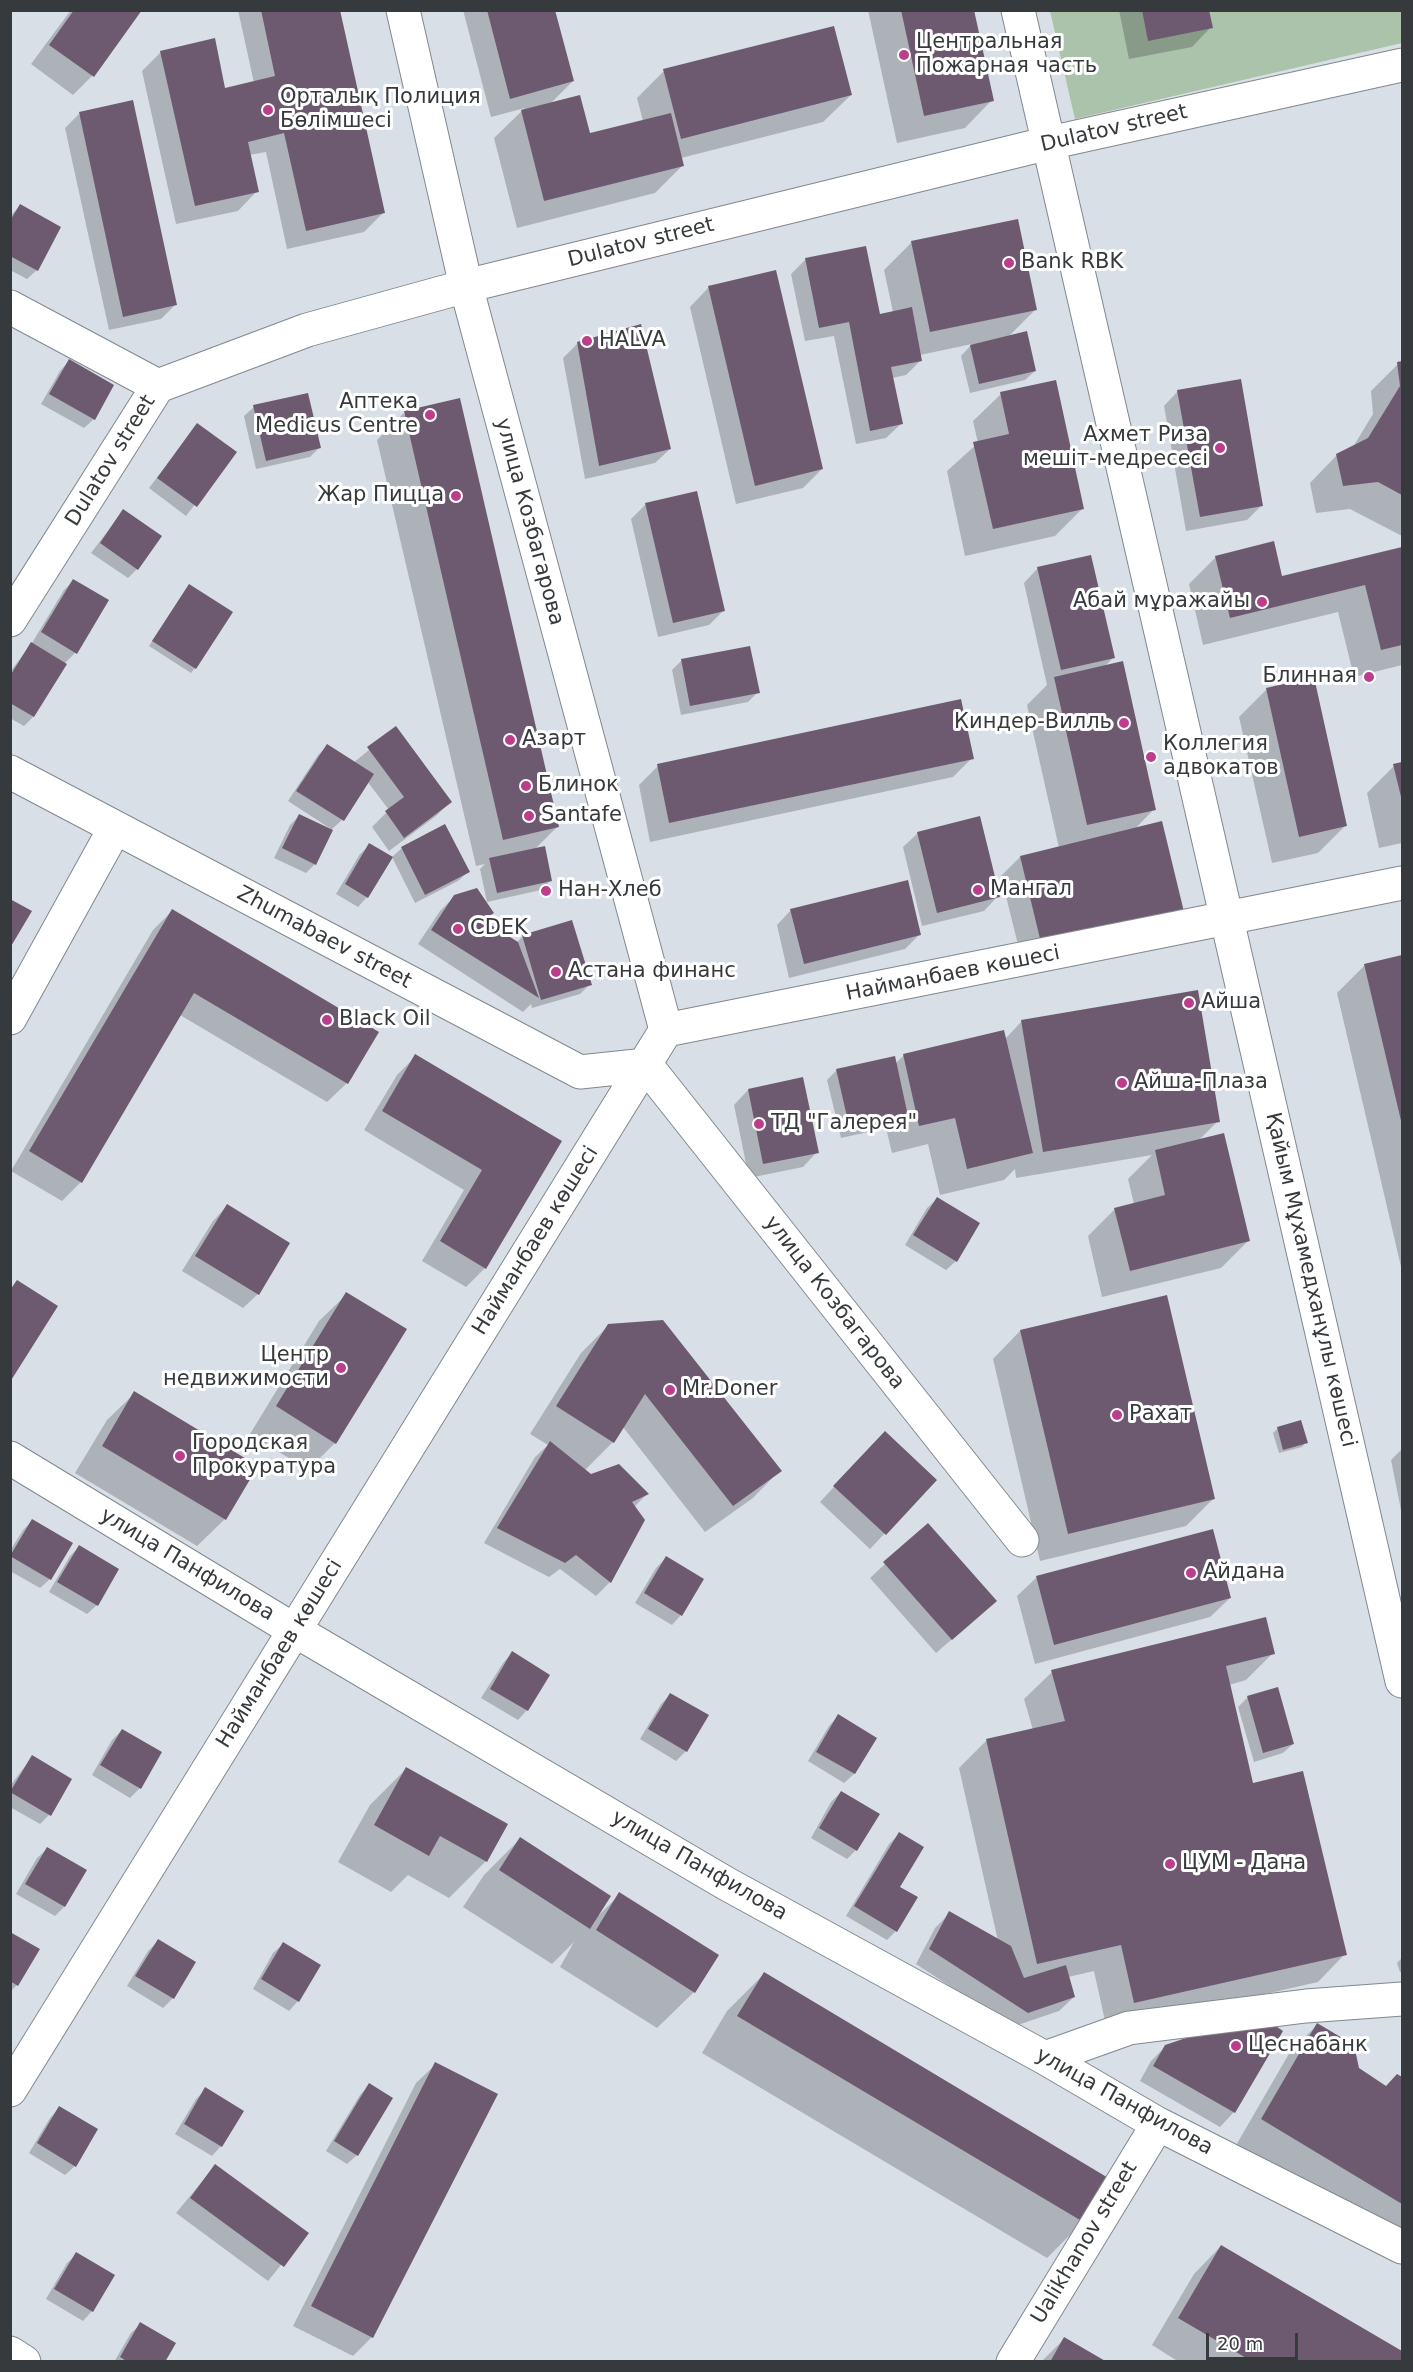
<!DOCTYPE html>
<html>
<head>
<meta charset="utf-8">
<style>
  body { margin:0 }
  #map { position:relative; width:1413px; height:2372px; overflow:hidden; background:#d8dfe6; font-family:"DejaVu Sans",sans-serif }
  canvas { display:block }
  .frame { position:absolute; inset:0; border:12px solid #373a3c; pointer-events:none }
  .scale { position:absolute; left:1206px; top:2333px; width:92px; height:27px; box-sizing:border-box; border:3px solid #373a3c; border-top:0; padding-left:8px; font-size:18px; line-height:21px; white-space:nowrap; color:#373a3c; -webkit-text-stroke:4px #fff; paint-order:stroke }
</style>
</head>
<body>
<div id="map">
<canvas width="1413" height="2372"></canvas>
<div class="frame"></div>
<div class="scale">20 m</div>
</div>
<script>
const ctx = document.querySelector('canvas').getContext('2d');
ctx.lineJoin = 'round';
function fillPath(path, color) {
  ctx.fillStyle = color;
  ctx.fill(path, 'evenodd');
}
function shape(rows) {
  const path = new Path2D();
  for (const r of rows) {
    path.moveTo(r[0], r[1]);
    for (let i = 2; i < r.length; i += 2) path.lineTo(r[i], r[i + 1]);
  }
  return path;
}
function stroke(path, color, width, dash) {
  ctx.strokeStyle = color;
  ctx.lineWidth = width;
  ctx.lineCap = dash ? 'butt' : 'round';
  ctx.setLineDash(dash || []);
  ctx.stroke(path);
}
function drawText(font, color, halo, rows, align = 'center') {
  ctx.font = font + ' "DejaVu Sans",sans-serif';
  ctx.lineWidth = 6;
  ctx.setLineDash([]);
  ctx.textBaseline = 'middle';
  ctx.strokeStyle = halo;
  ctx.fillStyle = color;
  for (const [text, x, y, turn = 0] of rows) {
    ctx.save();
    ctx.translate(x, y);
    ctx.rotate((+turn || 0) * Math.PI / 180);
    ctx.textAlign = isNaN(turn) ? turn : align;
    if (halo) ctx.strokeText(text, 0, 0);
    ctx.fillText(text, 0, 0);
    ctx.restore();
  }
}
fillPath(shape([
  [1050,11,1402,11,1402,43,1075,119]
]), '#abc2ab');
fillPath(shape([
  [71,10,140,10,92,76,73,95,31,64],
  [238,10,339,10,384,212,364,232,287,249,266,152,249,155,257,191,238,211,176,224,142,71,161,52,224,89,254,83],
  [463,10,554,10,573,81,550,104,588,135,643,121,637,98,664,71,851,95,823,122,681,158,683,165,655,193,517,228,494,138,525,108,491,117],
  [868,10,972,10,992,100,965,128,897,143],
  [1119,10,1208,10,1211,27,1192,47,1129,59],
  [79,114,176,304,161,319,109,330,65,128],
  [20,206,37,270,27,279,10,270,10,216],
  [1017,221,1036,309,1008,337,1035,371,1025,380,970,393,961,356,972,344,920,355,921,360,906,375,892,378,901,424,886,438,856,444,834,336,805,341,791,274,806,259,879,315,893,312,884,270,911,243],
  [709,287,822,469,803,488,736,504,690,307],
  [578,343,670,449,655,463,585,479,563,358],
  [69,361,94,419,84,428,41,404,60,371],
  [1402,363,1402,536,1350,509,1316,513,1310,483,1337,455,1353,447,1373,414,1371,391,1398,364],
  [1178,391,1262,505,1247,520,1186,531,1164,406],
  [1001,394,1083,508,1055,536,965,556,947,471,978,443,973,421],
  [254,407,320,447,310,457,256,469,244,416],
  [404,413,558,826,534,850,550,881,541,890,487,902,480,869,485,864,476,866,377,440],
  [197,425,235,453,186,516,149,488],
  [696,493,723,611,709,625,658,637,631,519,645,505],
  [123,511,137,569,128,578,91,553],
  [1402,549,1402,665,1354,677,1338,612,1203,645,1189,584,1216,557,1281,578],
  [1038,568,1113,658,1104,667,1154,809,1135,829,1024,969,1001,876,1020,857,1059,848,1027,705,1047,685,1024,583],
  [73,581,75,653,65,663,33,717,24,726,10,718,10,672,32,643,64,590],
  [185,591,195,668,191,673,149,646],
  [749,648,758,692,748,702,681,715,672,670,681,661],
  [1267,689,1345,826,1318,853,1272,863,1239,717],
  [396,728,450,802,436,816,389,851,372,827,389,810,367,781,342,820,332,829,315,864,306,873,274,858,290,825,299,816,330,831,331,829,288,801,318,755,327,746,353,763],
  [972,758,953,777,650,842,639,785,658,766],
  [1402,764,1402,843,1379,848,1367,793,1394,766],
  [918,833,998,896,984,911,922,926,903,847],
  [370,845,367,897,358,907,336,894,360,854],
  [402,848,468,872,458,881,415,903,392,857],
  [455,896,492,912,482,922,517,942,523,936,590,984,580,994,532,1008,531,1004,523,1012,418,944,440,911],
  [791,910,919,935,905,949,789,978,777,925],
  [172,911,347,1083,327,1102,180,1015,81,1182,62,1201,11,1171,153,930],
  [1402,957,1402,1271,1337,993,1364,966],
  [1022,1021,1218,1121,1198,1141,1248,1241,1221,1268,1102,1297,1088,1236,1115,1209,1134,1204,1128,1179,1152,1155,1016,1178,1015,1169,1004,1180,940,1195,928,1144,892,1153,886,1128,841,1138,827,1080,837,1070,895,1064,903,1056,1003,1032,1005,1039],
  [416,1056,560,1142,485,1268,466,1287,422,1261,464,1190,364,1130,397,1075],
  [748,1090,817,1152,803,1167,749,1178,734,1105],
  [937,1199,956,1261,946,1270,905,1245,927,1208],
  [227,1206,258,1294,243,1308,182,1271,213,1221],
  [347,1294,335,1443,308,1470,250,1434,319,1321],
  [609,1325,780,1470,753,1498,705,1532,623,1427,613,1442,584,1471,590,1475,647,1494,634,1507,610,1582,596,1596,560,1569,549,1577,484,1543,535,1457,548,1445,530,1434,581,1353],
  [1020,1331,1213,1499,1186,1526,1040,1561,993,1359],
  [135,1393,256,1466,225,1519,197,1546,75,1473,107,1420],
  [1278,1428,1306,1442,1302,1447,1279,1453,1273,1433],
  [870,1448,935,1480,870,1549,820,1502],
  [1402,1449,1402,1515,1391,1460],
  [32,1521,50,1579,40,1588,10,1571,10,1551,23,1530],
  [927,1525,980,1615,936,1653,870,1578],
  [79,1547,97,1605,87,1614,49,1592,70,1556],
  [666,1558,681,1615,672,1625,635,1603,656,1568],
  [1037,1577,1230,1598,1210,1617,1035,1664,1017,1596],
  [512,1653,527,1710,518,1720,481,1698,503,1663],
  [1273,1653,1246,1680,1229,1685,1252,1785,1345,1954,1318,1982,1107,2030,1094,1971,1068,1977,1074,1997,1059,2011,1012,2027,916,1964,935,1928,950,1913,998,1941,959,1768,986,1741,1033,1730,1024,1699,1052,1672],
  [671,1694,707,1716,686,1751,676,1761,640,1739,661,1704],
  [1248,1697,1293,1744,1283,1753,1254,1762,1238,1707],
  [838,1716,875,1738,854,1774,844,1783,808,1761,829,1726],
  [122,1730,140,1788,130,1798,92,1775,112,1740],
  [32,1757,49,1815,40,1824,10,1807,10,1786],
  [406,1769,506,1824,486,1861,449,1898,408,1875,391,1892,338,1862,370,1805],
  [841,1792,856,1850,847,1859,811,1838,831,1802],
  [899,1834,896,1931,887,1940,846,1916,889,1844],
  [520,1839,599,1915,620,1894,694,1992,657,2028,560,1967,574,1942,552,1964,463,1907,484,1875],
  [47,1849,64,1907,55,1916,16,1894,37,1858],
  [10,1934,17,1985,10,1992],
  [158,1941,194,1963,173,1998,163,2008,127,1986,148,1951],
  [283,1944,298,2001,289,2011,253,1989,273,1953],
  [1401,1959,1402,1971,1400,1972,1397,1963],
  [764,1974,1083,2222,1047,2258,702,2053,727,2011],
  [1317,2025,1358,2068,1385,2088,1398,2075,1402,2078,1402,2247,1235,2147,1290,2052],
  [1166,2046,1234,2112,1220,2127,1140,2081,1151,2061],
  [436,2064,372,2337,353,2356,293,2326,416,2083],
  [369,2085,357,2155,347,2164,326,2151,360,2095],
  [206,2089,221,2146,212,2156,175,2134,196,2099],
  [59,2108,75,2166,65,2175,29,2153,50,2118],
  [215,2166,307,2233,268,2281,176,2213],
  [1221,2246,1402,2353,1402,2362,1179,2362,1152,2345,1194,2274],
  [77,2254,92,2311,83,2321,46,2299,67,2263],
  [141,2324,163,2362,114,2362,131,2333],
  [1064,2339,1104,2362,1041,2362]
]), '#0003');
fillPath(shape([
  [74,10,142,10,94,77,49,45],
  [261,10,340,10,385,213,306,231,284,133,248,142,259,192,195,206,160,51,215,38,225,88,275,76],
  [487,10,555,10,574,81,510,99],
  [901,10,974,10,994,101,924,116],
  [1142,10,1209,10,1213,28,1148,41],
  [834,26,852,95,681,139,663,69],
  [580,95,590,133,671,113,684,166,544,201,521,110],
  [133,100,177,305,123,317,79,112],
  [20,204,61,227,38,271,10,256,10,221],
  [1018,219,1037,310,930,332,911,241],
  [866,246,880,314,912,307,922,361,891,367,903,424,870,431,849,322,819,328,805,258],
  [776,270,823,469,755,486,708,286],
  [641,324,671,449,599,466,577,342],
  [1027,331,1036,371,979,384,970,345],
  [69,359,114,385,95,420,49,394],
  [1402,361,1402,495,1378,482,1343,486,1336,454,1368,438,1400,386,1397,362],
  [1241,379,1263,506,1200,517,1177,390],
  [1056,380,1084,509,993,529,973,442,1009,434,1000,392],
  [308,393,321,448,266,461,253,405],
  [460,398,559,827,503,840,404,411],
  [197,423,237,452,197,507,157,478],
  [697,491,725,611,673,623,645,503],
  [123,509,162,536,138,570,100,543],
  [1274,541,1282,576,1402,547,1402,645,1381,650,1365,585,1230,618,1215,556],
  [1091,555,1115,658,1061,670,1037,567],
  [73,579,109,600,77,654,41,632],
  [189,584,233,612,196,669,152,641],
  [31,642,67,664,34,717,10,703,10,676],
  [750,646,760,693,690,706,681,659],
  [1123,661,1156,810,1087,825,1054,677],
  [1314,677,1347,826,1299,837,1266,688],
  [961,699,974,759,669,823,657,764],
  [396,726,452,802,404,838,385,811,404,797,367,747],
  [327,744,374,774,344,821,296,791],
  [1402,762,1402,801,1393,764],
  [299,814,333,830,316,865,282,848],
  [980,816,1000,897,937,913,917,832],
  [1162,821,1185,916,1043,951,1020,856],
  [445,824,470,872,425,895,401,847],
  [369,843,393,857,368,898,345,884],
  [545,846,552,881,497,893,489,858],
  [908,880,921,935,804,964,790,909],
  [477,888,494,913,483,920,518,942,539,998,431,930,454,895],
  [10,899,32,911,10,948],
  [172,909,379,1032,348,1084,194,993,82,1183,29,1151],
  [572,920,592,985,541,1000,522,935],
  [1402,955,1402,1125,1364,964],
  [1198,990,1220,1122,1043,1152,1021,1020],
  [1004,1030,1033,1153,967,1169,955,1118,919,1126,903,1054],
  [415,1054,562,1141,486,1269,440,1241,482,1170,382,1111],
  [895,1056,908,1116,850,1130,836,1069],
  [803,1077,819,1153,763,1164,748,1089],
  [1224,1133,1250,1241,1130,1271,1114,1208,1165,1195,1155,1150],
  [937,1197,980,1223,957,1262,913,1235],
  [227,1204,290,1243,259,1295,195,1256],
  [17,1280,58,1306,10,1382,10,1290],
  [346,1292,407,1329,336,1444,276,1406],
  [1167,1295,1215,1499,1068,1534,1020,1330],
  [663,1320,782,1471,733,1506,645,1394,614,1443,556,1406,608,1324],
  [134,1391,258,1466,226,1520,102,1446],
  [1301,1420,1308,1443,1283,1450,1277,1427],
  [885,1431,937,1480,886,1535,833,1486],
  [550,1441,591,1474,619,1464,649,1494,632,1502,645,1520,611,1583,576,1555,565,1563,497,1528],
  [32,1519,73,1543,51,1580,10,1556],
  [928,1523,997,1601,952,1640,883,1562],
  [1213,1529,1231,1598,1054,1645,1036,1576],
  [79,1545,119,1569,98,1606,57,1582],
  [666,1556,704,1579,682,1616,644,1593],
  [1266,1617,1275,1654,1226,1666,1253,1783,1303,1771,1347,1955,1134,2003,1121,1945,1037,1964,986,1739,1065,1721,1051,1670],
  [512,1651,550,1675,528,1711,490,1689],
  [1278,1687,1294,1744,1263,1753,1247,1696],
  [670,1693,709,1715,687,1752,648,1729],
  [838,1714,877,1738,855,1774,816,1752],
  [122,1729,162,1752,141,1789,100,1765],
  [32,1755,72,1779,51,1816,10,1792],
  [406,1767,508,1824,487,1862,440,1836,429,1856,374,1825],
  [841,1791,880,1814,857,1851,819,1828],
  [899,1832,924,1847,900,1887,918,1897,897,1932,854,1906],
  [520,1837,611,1896,590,1929,499,1870],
  [47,1847,87,1870,65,1907,25,1884],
  [619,1892,719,1955,695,1993,596,1930],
  [949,1911,1011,1946,1024,1978,1066,1965,1075,1997,1028,2013,929,1949],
  [10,1932,40,1949,18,1986,10,1981],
  [158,1939,196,1962,174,1999,135,1976],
  [283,1942,321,1965,299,2002,261,1979],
  [764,1972,1110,2179,1085,2223,737,2016],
  [1258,2014,1283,2031,1235,2113,1153,2066,1165,2045],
  [1317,2023,1354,2045,1359,2068,1386,2086,1397,2074,1402,2077,1402,2204,1261,2119],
  [435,2062,498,2094,373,2338,311,2306],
  [369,2083,393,2098,358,2156,334,2141],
  [205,2087,244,2111,222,2147,184,2124],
  [59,2106,98,2129,76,2167,37,2143],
  [215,2164,309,2233,284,2267,190,2198],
  [1221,2245,1402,2351,1402,2362,1253,2362,1178,2318],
  [76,2252,115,2275,93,2312,54,2289],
  [140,2322,176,2343,165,2362,128,2362,120,2357],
  [1064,2337,1107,2362,1050,2362]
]), '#6d5a70');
const minor = shape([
  [403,10,466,286,666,1030],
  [1018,10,1402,1681],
  [10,307,158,386],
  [10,620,158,386,307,330,466,286,1049,143,1402,65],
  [10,772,580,1072,646,1065],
  [10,1018,115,828],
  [646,1065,1022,1540],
  [10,1458,294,1630,727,1884,1045,2058,1158,2124,1402,2247],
  [1045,2058,1129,2028,1306,2006,1402,1999],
  [10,2090,666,1030,1402,883],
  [10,2353,24,2362],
  [1013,2362,1158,2124]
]);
stroke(minor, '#81888e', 35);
stroke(minor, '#fff', 33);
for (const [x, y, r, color] of [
  [904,55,6,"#bb3e8c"],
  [268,110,6,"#bb3e8c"],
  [1009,263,6,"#bb3e8c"],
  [587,341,6,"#bb3e8c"],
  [430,415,6,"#bb3e8c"],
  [1220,448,6,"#bb3e8c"],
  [456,496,6,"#bb3e8c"],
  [1262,602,6,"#bb3e8c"],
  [1369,677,6,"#bb3e8c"],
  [1124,723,6,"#bb3e8c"],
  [510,740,6,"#bb3e8c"],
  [1151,757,6,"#bb3e8c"],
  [526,786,6,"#bb3e8c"],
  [529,816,6,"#bb3e8c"],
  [978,890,6,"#bb3e8c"],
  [546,891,6,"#bb3e8c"],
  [458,929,6,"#bb3e8c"],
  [556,972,6,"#bb3e8c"],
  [1189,1003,6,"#bb3e8c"],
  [327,1020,6,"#bb3e8c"],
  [1122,1083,6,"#bb3e8c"],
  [759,1124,6,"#bb3e8c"],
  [341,1368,6,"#bb3e8c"],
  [670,1390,6,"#bb3e8c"],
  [1117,1415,6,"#bb3e8c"],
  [180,1456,6,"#bb3e8c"],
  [1191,1573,6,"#bb3e8c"],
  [1170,1864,6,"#bb3e8c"],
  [1236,2046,6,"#bb3e8c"]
]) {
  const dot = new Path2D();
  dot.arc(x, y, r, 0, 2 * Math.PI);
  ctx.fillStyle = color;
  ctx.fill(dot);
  stroke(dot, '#fff', 2);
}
drawText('21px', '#373a3c', '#fff', [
  ["Центральная",916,43],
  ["Пожарная часть",916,67],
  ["Орталық Полиция",280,98],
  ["Бөлімшесі",280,122],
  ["Bank RBK",1021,263],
  ["HALVA",599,341],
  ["Аптека",418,403,"right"],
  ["Medicus Centre",418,427,"right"],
  ["Ахмет Риза",1208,436,"right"],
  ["мешіт-медресесі",1208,460,"right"],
  ["Жар Пицца",444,496,"right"],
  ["Абай мұражайы",1250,602,"right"],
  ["Блинная",1357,677,"right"],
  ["Киндер-Вилль",1112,723,"right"],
  ["Азарт",522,740],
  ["Коллегия",1163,745],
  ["адвокатов",1163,769],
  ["Блинок",538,786],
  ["Santafe",541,816],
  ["Мангал",990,890],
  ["Нан-Хлеб",558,891],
  ["CDEK",470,929],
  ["Астана финанс",568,972],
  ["Айша",1201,1003],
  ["Black Oil",339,1020],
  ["Айша-Плаза",1134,1083],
  ["ТД \"Галерея\"",771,1124],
  ["Центр",329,1356,"right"],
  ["недвижимости",329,1380,"right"],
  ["Mr.Doner",682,1390],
  ["Рахат",1129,1415],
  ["Городская",192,1444],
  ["Прокуратура",192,1468],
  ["Айдана",1203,1573],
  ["ЦУМ - Дана",1182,1864],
  ["Цеснабанк",1248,2046]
], 'left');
drawText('21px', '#373a3c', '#fff', [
  ["Dulatov street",1114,129,-13],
  ["Dulatov street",641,243,-14],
  ["Dulatov street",111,461,-58],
  ["улица Козбагарова",529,522,75],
  ["Zhumabaev street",324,938,28],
  ["Найманбаев көшесі",953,974,-11],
  ["Найманбаев көшесі",536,1241,-58],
  ["Қайым Мұхамедханұлы көшесі",1310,1280,77],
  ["улица Козбагарова",834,1303,52],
  ["улица Панфилова",187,1565,31],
  ["Найманбаев көшесі",280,1654,-58],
  ["улица Панфилова",699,1866,30],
  ["улица Панфилова",1124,2102,29],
  ["Ualikhanov street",1085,2243,-59]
]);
</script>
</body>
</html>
